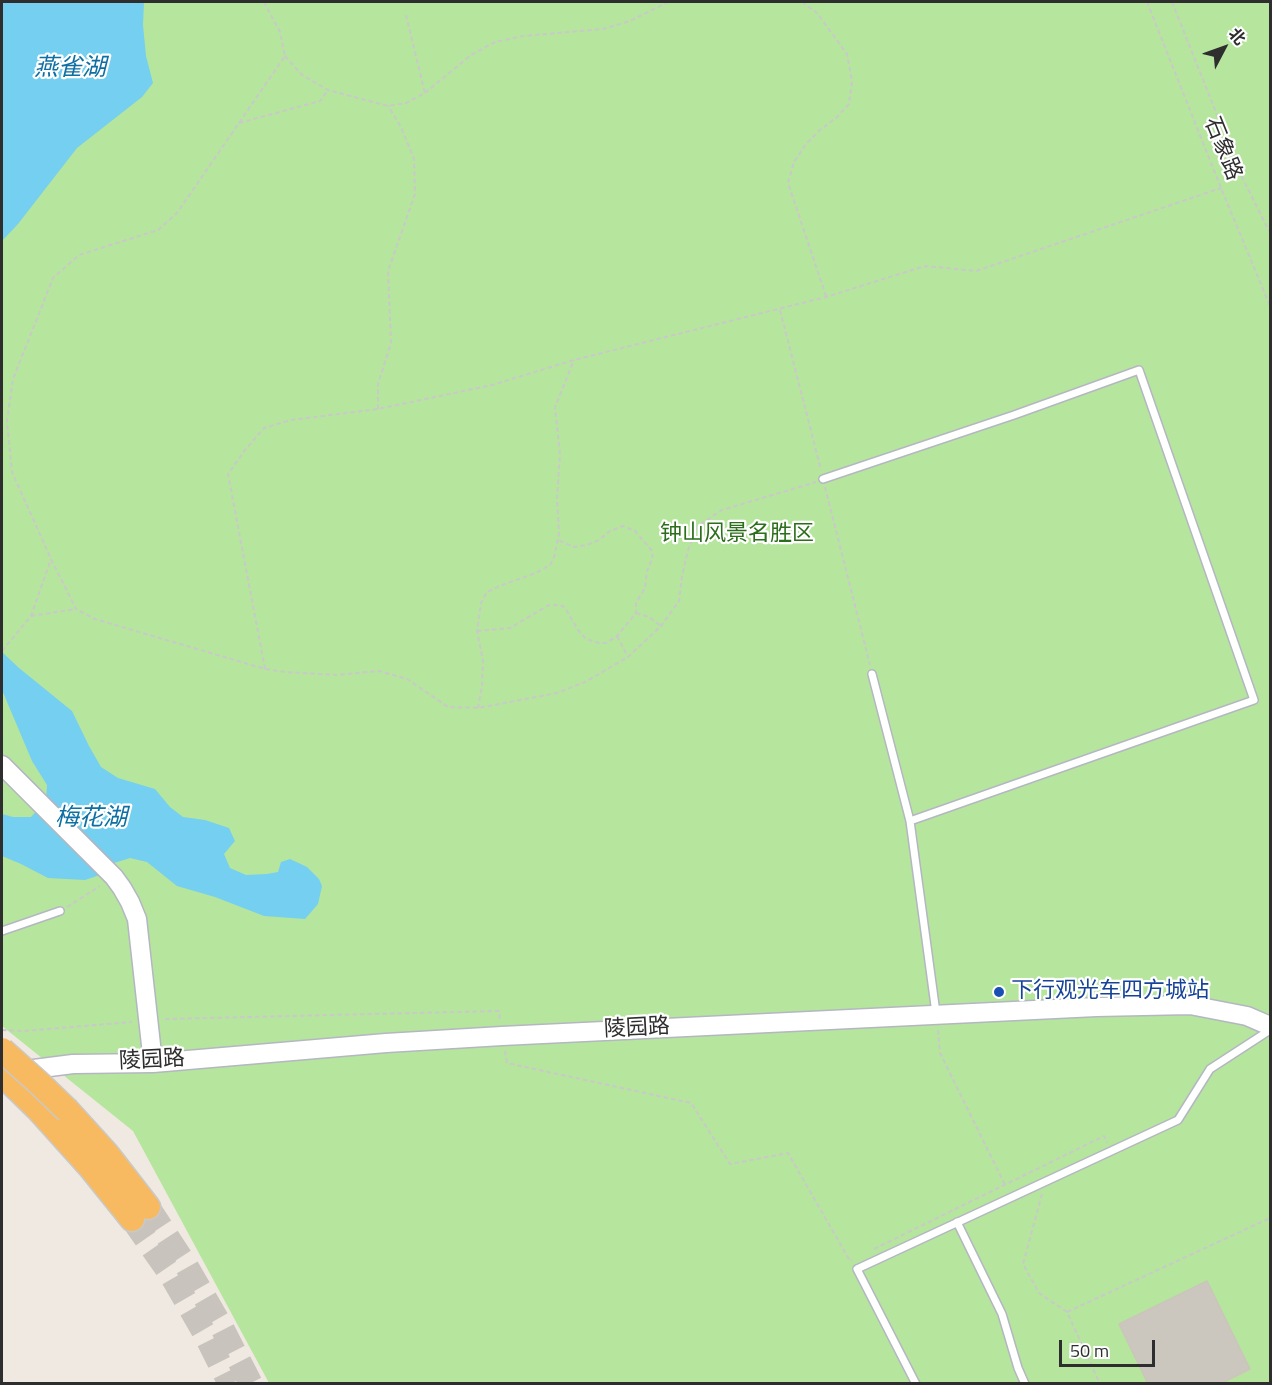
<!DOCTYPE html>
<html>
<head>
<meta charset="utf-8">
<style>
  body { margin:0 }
  #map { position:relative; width:1272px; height:1385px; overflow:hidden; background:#efe9e1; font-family:"Titillium Web","Noto Sans SC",sans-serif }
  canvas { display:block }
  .frame { position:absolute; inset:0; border:3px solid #2e2e2e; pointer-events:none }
  .north { position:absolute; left:1194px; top:18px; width:60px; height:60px; -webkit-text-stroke:4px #fff; paint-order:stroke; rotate:49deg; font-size:16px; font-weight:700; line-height:24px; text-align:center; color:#2e2e2e }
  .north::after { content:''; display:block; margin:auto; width:21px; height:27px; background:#2e2e2e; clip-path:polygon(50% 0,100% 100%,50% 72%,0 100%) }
  .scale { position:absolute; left:1059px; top:1340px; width:96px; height:27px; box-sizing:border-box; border:3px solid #2e2e2e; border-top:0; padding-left:8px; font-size:18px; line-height:21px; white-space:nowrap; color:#2e2e2e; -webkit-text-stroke:4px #fff; paint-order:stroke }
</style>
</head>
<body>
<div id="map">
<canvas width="1272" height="1385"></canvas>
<div class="frame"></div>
<div class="north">北</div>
<div class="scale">50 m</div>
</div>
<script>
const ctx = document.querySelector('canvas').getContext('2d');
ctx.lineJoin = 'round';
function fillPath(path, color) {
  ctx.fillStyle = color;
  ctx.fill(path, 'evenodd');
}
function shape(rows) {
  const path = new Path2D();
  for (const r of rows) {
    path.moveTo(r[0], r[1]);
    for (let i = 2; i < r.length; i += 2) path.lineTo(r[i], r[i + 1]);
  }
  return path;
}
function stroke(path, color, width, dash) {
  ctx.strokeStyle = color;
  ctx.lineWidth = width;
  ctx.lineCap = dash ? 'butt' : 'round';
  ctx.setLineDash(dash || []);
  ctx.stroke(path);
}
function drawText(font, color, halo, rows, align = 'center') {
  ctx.font = font + ' "Titillium Web","Noto Sans SC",sans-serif';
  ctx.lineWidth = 4.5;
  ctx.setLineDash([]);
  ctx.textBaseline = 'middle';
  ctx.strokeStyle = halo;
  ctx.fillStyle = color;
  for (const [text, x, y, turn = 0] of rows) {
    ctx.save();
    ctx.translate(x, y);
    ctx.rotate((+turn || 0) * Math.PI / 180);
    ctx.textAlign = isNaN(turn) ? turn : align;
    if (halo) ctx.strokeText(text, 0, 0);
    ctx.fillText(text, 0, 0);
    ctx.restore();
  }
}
fillPath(shape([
  [2,2,1270,2,1270,1383,269,1383,133,1131,2,1026]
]), '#b6e59e');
fillPath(shape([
  [2,2,144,2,143,25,146,56,153,83,142,97,77,148,18,224,2,241],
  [2,652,19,668,72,711,89,746,101,767,118,778,155,789,170,807,183,817,205,820,229,828,235,841,224,854,230,868,246,875,267,874,278,872,281,862,290,859,307,867,319,879,322,886,318,904,305,919,264,916,215,897,177,886,147,862,130,858,111,864,97,876,85,880,48,878,21,864,2,856,2,814,13,817,31,817,46,801,47,785,32,761,2,690]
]), '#75cff0');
const building = shape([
  [1207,1281,1250,1369,1220,1384,1148,1384,1119,1324,1207,1281]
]);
fillPath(building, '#cbc7bf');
stroke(building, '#cbc5ba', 1.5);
stroke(shape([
  [148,1207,187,1267,221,1326,251,1384],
  [132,1219,171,1275,205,1334,230,1384]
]), '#c8c4bd', 24, [24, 12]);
const service = shape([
  [823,479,1014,415,1139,370,1254,700,910,821],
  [872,674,910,821,936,1013],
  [2,931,60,911],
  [957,1222,1002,1314,1018,1368,1025,1384],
  [916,1384,857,1269,1178,1120,1210,1069,1270,1030]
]);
const tertiary = shape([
  [2,765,114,877,122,888,130,902,137,919,153,1063],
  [18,1071,73,1064,153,1063,386,1043,502,1036,1096,1007,1190,1005,1247,1016,1270,1026]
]);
const trunk = shape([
  [2,1074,38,1109,91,1168,132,1219],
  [68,1111,107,1154,148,1207]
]);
stroke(service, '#b4b7c1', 10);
stroke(tertiary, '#b4b7c1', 21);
stroke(trunk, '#c9c9c9', 27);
stroke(shape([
  [264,2,280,32,285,56,177,213,158,230,79,255,53,278,13,379,7,421,12,472,51,559,76,609,95,619,265,669,285,672,336,675,379,671,407,679,448,707,478,708,557,693,585,682,628,657,661,626,679,601,682,576,688,550,698,526,722,510,816,482],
  [802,2,817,13,847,54,852,82,849,104,836,118,820,130,806,144,794,162,788,183,826,296],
  [1147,2,1221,188,1270,306],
  [1172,2,1241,175,1270,233],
  [406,15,425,93],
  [285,56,302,75,328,90,388,106,406,103,425,93,471,55,495,42,523,36,603,29,630,21,668,2],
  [239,123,320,101,328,90],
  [780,310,821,470],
  [378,409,378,384,391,343,388,271,415,194,414,159,401,127,388,106],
  [825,487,870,665],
  [636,613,649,617,661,626],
  [31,616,76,609],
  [477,631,510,628,549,605,556,605,563,606,567,611,578,630,586,639,599,643,606,643,617,636,636,613,636,603,645,588,647,571,652,559,653,552,635,531,623,526,610,531,599,540,587,545,574,547,558,540],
  [617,636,628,657],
  [2,651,31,616,51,559],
  [265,669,228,474,245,450,264,428,291,420,378,409,492,385,574,360,826,297,925,266,976,271,1221,188],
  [478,708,482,686,483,661,477,631,481,603,487,592,502,585,536,573,550,565,554,557,559,534,557,498,560,454,555,407,574,360],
  [67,907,100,886],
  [165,1019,499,1011,500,1022],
  [2,1030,23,1031,132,1022],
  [938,1030,940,1053,1005,1185],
  [505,1051,507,1063,691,1103,730,1164,788,1153,850,1261,852,1260],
  [1042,1194,1023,1264,1039,1293,1067,1312,1100,1384],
  [874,1249,1104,1136,1107,1143],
  [1067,1312,1270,1218]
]), '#c9c9c9', 2, [4.5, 3]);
stroke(service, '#fff', 7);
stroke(tertiary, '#fff', 18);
stroke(trunk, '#f8ba60', 24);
const trunkBridge = shape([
  [2,1050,40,1084,68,1111]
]);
stroke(trunkBridge, '#c9c9c9', 27, []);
stroke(trunkBridge, '#f8ba60', 24);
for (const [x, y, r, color] of [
  [999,992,6,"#1a4fb4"]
]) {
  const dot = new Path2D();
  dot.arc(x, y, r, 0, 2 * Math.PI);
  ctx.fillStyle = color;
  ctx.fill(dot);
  stroke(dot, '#fff', 2);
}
drawText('22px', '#2e2e2e', '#fff', [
  ["石象路",1222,149,68],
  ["陵园路",637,1029,-3],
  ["陵园路",152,1061,-3]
]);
drawText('22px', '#2c6e1b', '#fff', [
  ["钟山风景名胜区",737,535]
]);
drawText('22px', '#164399', '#fff', [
  ["下行观光车四方城站",1011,992]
], 'left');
drawText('italic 24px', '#0d6fa3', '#fff', [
  ["燕雀湖",70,69],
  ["梅花湖",91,819]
]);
</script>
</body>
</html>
